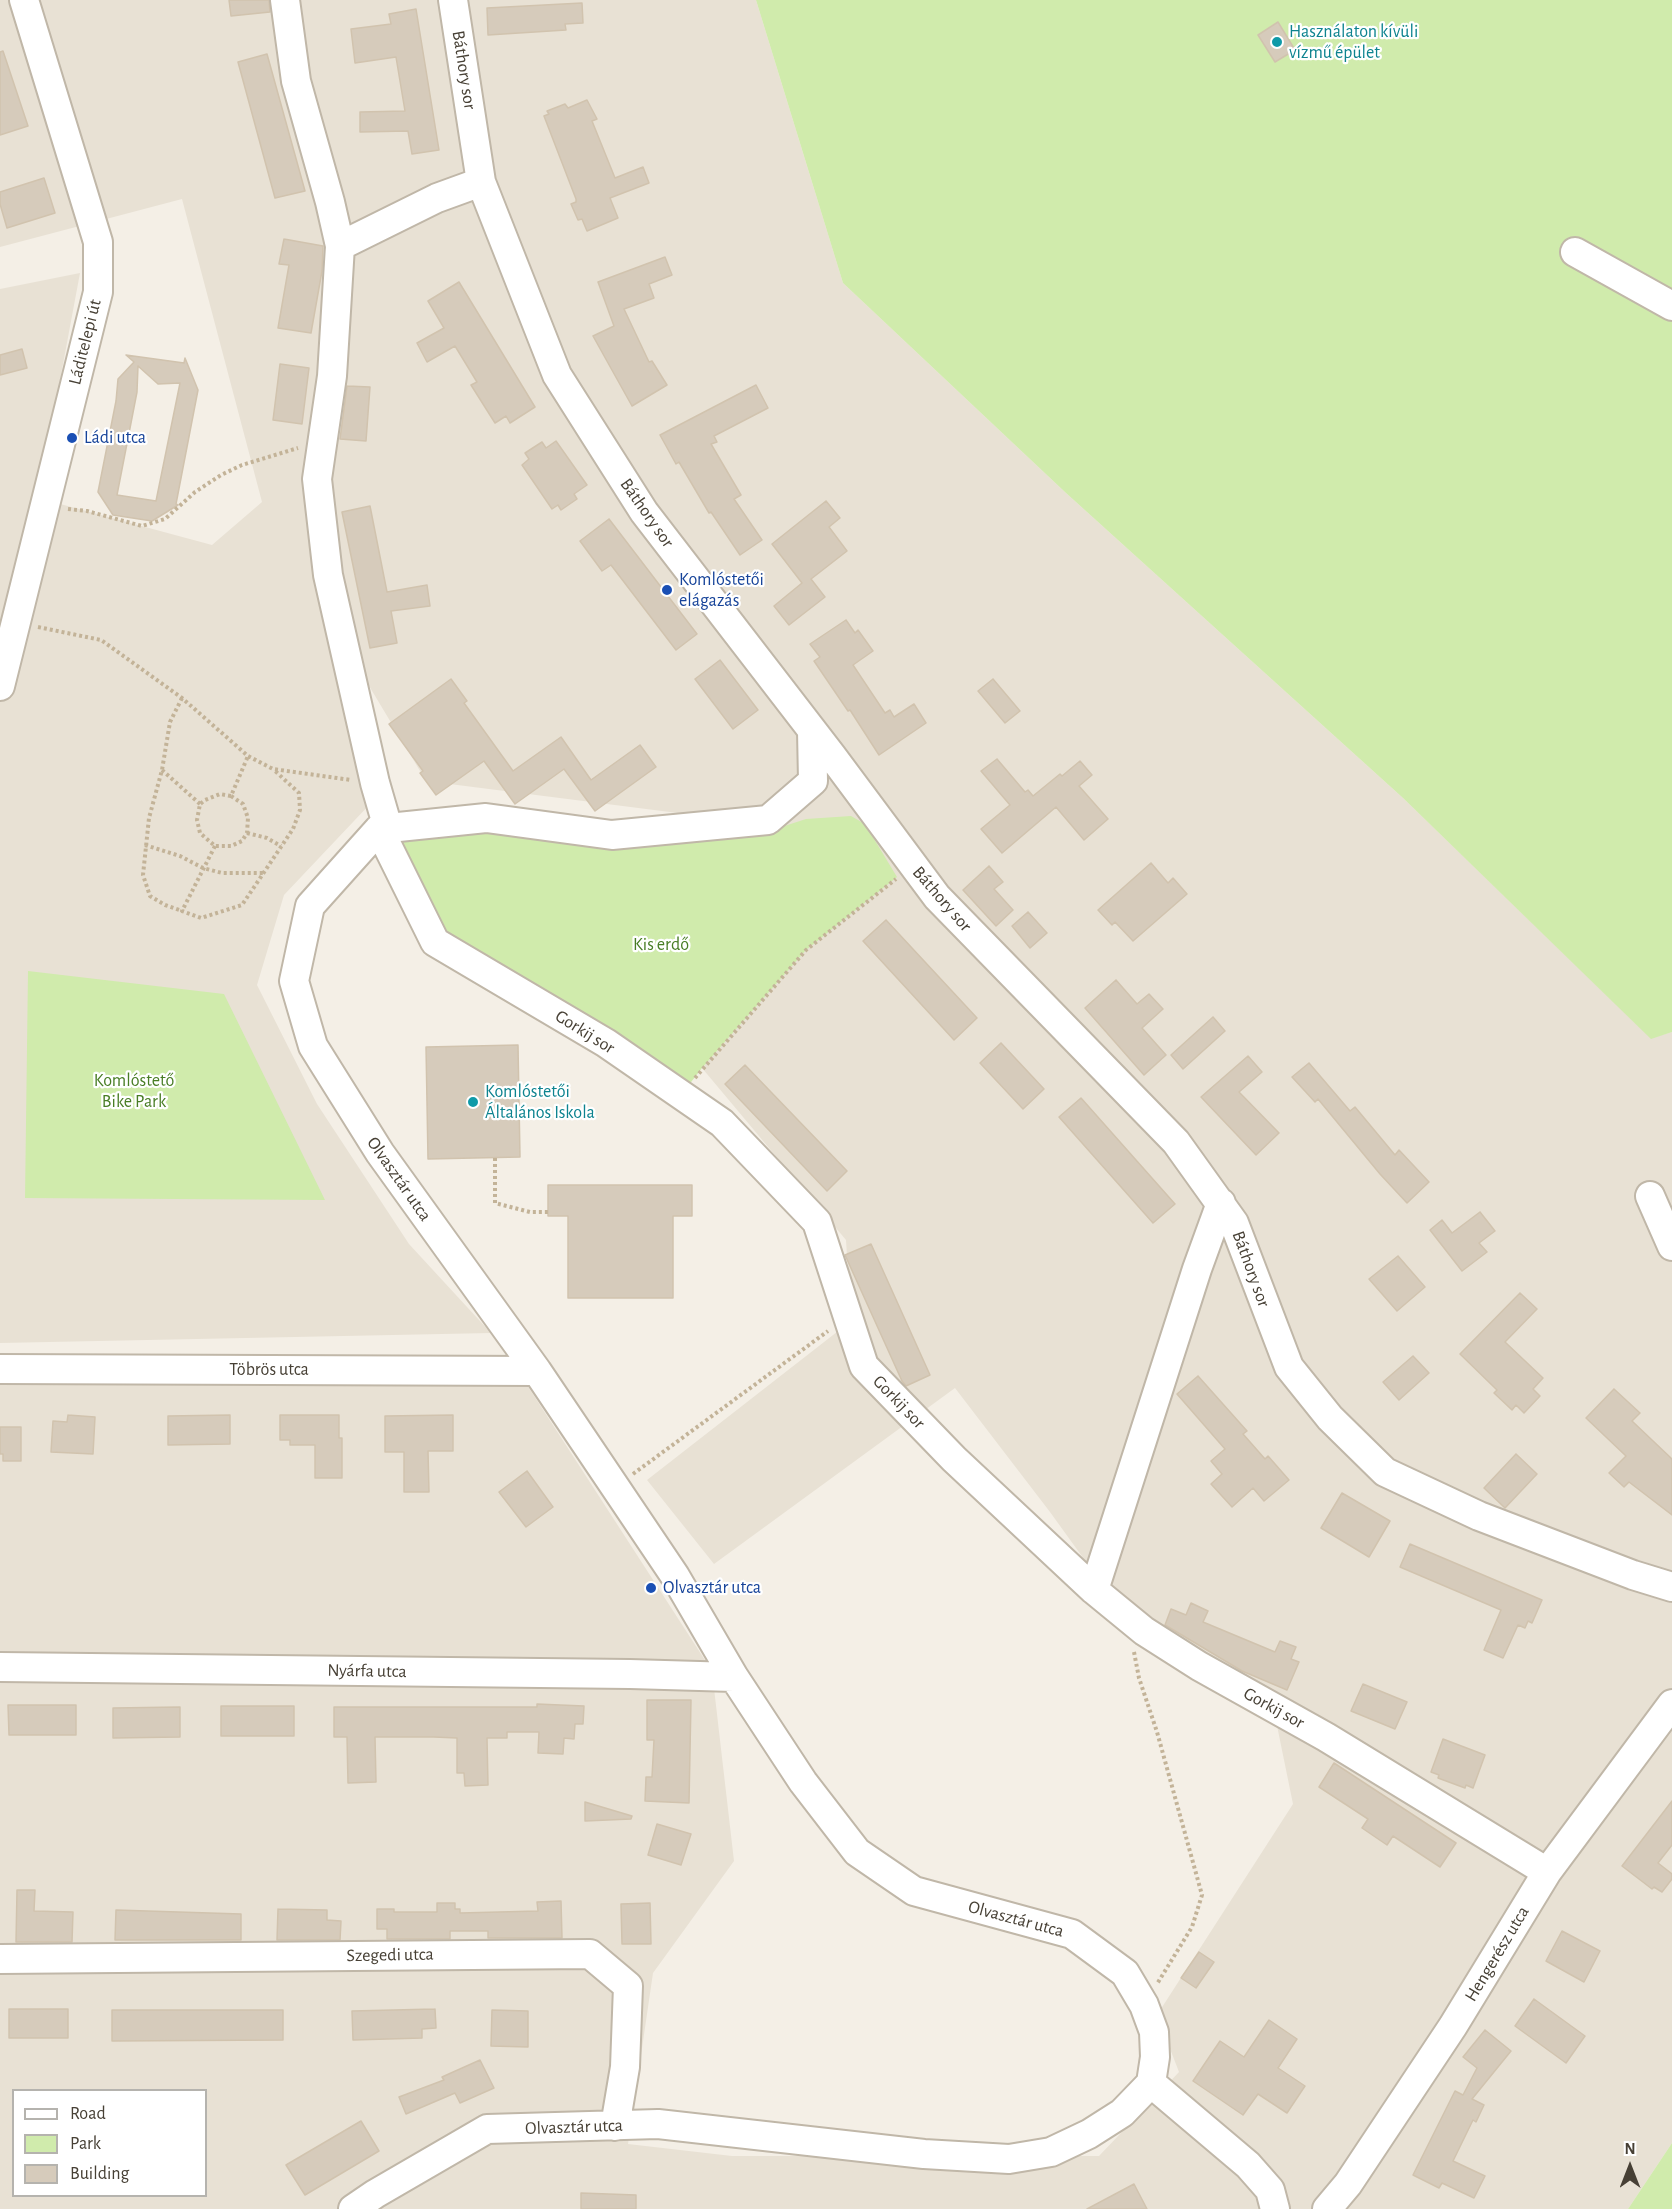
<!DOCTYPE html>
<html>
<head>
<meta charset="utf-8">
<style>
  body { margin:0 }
  #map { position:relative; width:1672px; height:2209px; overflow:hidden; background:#f4efe6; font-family:"Alegreya Sans",sans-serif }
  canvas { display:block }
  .legend { position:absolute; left:12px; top:2089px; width:195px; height:108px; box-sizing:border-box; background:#fff; border:2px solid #b5b3ae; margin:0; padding:8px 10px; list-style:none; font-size:18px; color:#474035 }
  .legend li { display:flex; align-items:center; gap:12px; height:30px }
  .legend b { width:30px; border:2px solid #b5b3ae }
  .north { position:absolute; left:1600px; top:2137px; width:60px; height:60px; -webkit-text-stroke:4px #fff; paint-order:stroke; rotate:0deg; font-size:16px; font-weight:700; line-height:24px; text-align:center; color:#474035 }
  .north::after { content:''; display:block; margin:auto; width:21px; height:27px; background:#474035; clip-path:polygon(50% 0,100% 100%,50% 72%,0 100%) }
</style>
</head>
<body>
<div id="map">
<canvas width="1672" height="2209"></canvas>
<ul class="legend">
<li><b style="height:8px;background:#fff"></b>Road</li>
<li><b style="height:16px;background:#d0ebac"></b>Park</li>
<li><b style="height:16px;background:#d6cbbb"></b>Building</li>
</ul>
<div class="north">N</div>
</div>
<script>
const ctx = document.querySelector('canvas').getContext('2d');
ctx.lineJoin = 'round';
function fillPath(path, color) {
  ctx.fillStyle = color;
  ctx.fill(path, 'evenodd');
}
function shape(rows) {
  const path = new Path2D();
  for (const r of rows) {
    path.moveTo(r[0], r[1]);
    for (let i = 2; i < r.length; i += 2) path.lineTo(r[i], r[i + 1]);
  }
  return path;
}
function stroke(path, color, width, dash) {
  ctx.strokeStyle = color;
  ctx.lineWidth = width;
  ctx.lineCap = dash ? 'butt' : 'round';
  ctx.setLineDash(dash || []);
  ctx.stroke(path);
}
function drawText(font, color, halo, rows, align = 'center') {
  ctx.font = font + ' "Alegreya Sans",sans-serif';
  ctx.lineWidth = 4.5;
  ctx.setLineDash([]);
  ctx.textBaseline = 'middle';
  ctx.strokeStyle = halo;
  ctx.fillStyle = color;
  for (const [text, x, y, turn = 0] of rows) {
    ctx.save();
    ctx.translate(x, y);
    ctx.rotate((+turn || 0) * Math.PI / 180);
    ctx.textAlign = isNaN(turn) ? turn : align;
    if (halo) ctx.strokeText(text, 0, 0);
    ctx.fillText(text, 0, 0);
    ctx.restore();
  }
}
fillPath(shape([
  [0,0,756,0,843,283,1066,493,1403,798,1651,1038,1672,1032,1672,2143,1628,2209,0,2209,0,1375,518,1371,712,1671,734,1861,653,1973,628,2144,732,2156,1099,2156,1179,2072,1157,2015,1293,1804,1274,1711,1120,1609,1050,1512,955,1388,714,1564,647,1480,851,1321,846,1240,702,1068,828,924,717,818,426,781,332,624,371,803,284,895,257,985,317,1104,409,1244,491,1333,0,1343,0,289,80,273,38,498,212,545,262,502,182,199,0,247],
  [14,2090,206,2090,206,2196,14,2196]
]), '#e8e1d4');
fillPath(shape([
  [756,0,1672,0,1672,1032,1651,1039,1403,798,1066,493,843,283],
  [851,816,865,824,897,877,806,950,702,1068,681,1095,435,942,388,828,769,831,806,819],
  [28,971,224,994,325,1200,25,1198],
  [1672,2143,1672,2209,1628,2209]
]), '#d0ebac');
const building = shape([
  [229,0,269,0,270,12,231,16,229,0],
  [582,3,583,23,565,24,566,30,488,35,487,8,582,3],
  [416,9,439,150,412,154,408,131,360,132,360,112,405,111,396,57,355,63,351,29,391,24,389,14,416,9],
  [1278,22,1295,50,1275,62,1258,35,1278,22],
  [3,51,28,126,0,135,0,52,3,51],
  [267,54,305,191,275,198,238,62,267,54],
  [587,100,597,119,592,121,615,178,643,167,649,183,610,198,618,218,587,231,582,219,578,220,571,204,576,202,576,199,544,116,549,114,547,111,565,104,568,108,587,100],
  [44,178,55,213,7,228,0,204,0,192,44,178],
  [284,239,323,246,322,271,311,333,278,328,289,265,279,264,284,239],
  [665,257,672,275,649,284,654,298,624,309,649,362,652,361,667,385,632,406,593,336,614,326,598,282,665,257],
  [459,282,535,407,510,423,506,416,495,423,471,385,477,382,455,346,427,362,417,343,444,328,428,301,459,282],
  [22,349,27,368,0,375,0,355,22,349],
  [126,355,184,363,185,358,198,390,176,504,178,505,152,521,113,515,98,492,116,401,118,379,134,362,126,355],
  [138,366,158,384,180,383,156,501,117,495,137,392,138,366],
  [280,364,309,368,302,424,273,420,280,364],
  [756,385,768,408,714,436,717,442,711,444,741,495,734,499,762,540,740,555,711,512,709,513,679,462,676,464,660,435,756,385],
  [347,386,370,387,366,441,340,439,347,386],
  [556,441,587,485,574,494,577,499,561,510,558,505,552,509,522,465,529,459,525,453,542,442,546,448,556,441],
  [826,501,840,518,829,527,847,551,811,579,825,597,789,625,774,606,802,583,772,544,826,501],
  [370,506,387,592,427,585,430,606,391,611,397,643,370,648,342,512,370,506],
  [609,519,697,634,676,650,611,565,602,571,580,541,609,519],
  [846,620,855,633,858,630,873,651,853,665,885,713,890,710,894,717,914,704,926,723,879,755,850,710,848,711,814,661,820,657,810,644,846,620],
  [720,660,758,710,733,729,695,679,720,660],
  [451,679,467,701,464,703,513,771,561,737,591,780,640,745,656,767,595,811,564,769,515,804,484,761,436,795,420,773,423,771,389,724,451,679],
  [993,679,1020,711,1005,723,978,691,993,679],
  [997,759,1025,792,1028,790,1033,796,1060,774,1062,776,1080,761,1092,775,1079,786,1108,819,1084,840,1056,807,1002,853,981,829,1010,805,981,771,997,759],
  [1151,863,1168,883,1173,878,1187,894,1133,941,1115,922,1112,925,1098,910,1151,863],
  [989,866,1003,882,994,889,1013,910,996,926,963,890,989,866],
  [1028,912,1047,933,1030,948,1012,926,1028,912],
  [886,920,977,1018,954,1040,863,941,886,920],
  [1116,980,1137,1004,1149,994,1163,1009,1142,1028,1166,1055,1144,1075,1085,1008,1116,980],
  [1213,1017,1225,1031,1183,1069,1171,1055,1213,1017],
  [1001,1043,1044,1089,1023,1109,980,1063,1001,1043],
  [518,1045,520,1157,428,1159,426,1047,518,1045],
  [1248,1056,1262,1072,1239,1092,1279,1133,1256,1155,1201,1097,1248,1056],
  [1309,1063,1350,1111,1355,1107,1395,1155,1399,1150,1429,1182,1407,1203,1380,1174,1318,1099,1315,1102,1292,1077,1309,1063],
  [745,1065,847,1171,827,1191,725,1084,745,1065],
  [1081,1098,1175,1204,1153,1223,1059,1117,1081,1098],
  [548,1185,692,1185,692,1216,673,1216,673,1298,568,1298,568,1216,548,1216,548,1185],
  [1480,1212,1495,1231,1479,1243,1487,1252,1462,1271,1430,1230,1442,1220,1452,1233,1480,1212],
  [871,1244,930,1375,906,1386,902,1381,845,1255,871,1244],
  [1398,1256,1425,1287,1397,1311,1369,1279,1398,1256],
  [1520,1293,1537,1309,1505,1342,1543,1378,1533,1389,1540,1396,1524,1413,1516,1405,1512,1410,1494,1393,1497,1390,1460,1354,1520,1293],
  [1413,1356,1429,1373,1399,1400,1383,1382,1413,1356],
  [1198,1376,1247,1431,1243,1434,1265,1459,1268,1456,1289,1480,1264,1501,1253,1488,1232,1507,1211,1484,1222,1474,1211,1461,1225,1449,1177,1394,1198,1376],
  [1614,1389,1640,1413,1632,1421,1672,1459,1672,1515,1629,1482,1624,1487,1609,1473,1626,1456,1586,1418,1614,1389],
  [68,1415,95,1417,93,1454,51,1452,53,1421,67,1422,68,1415],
  [230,1415,230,1444,168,1445,168,1416,230,1415],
  [280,1415,339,1415,339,1438,342,1438,342,1478,315,1478,315,1445,290,1445,290,1440,280,1440,280,1415],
  [453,1415,453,1451,428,1451,429,1492,404,1492,404,1452,385,1452,385,1416,453,1415],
  [0,1427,21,1427,21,1461,3,1461,3,1454,0,1454,0,1427],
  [1516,1454,1537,1474,1505,1508,1484,1488,1516,1454],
  [527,1471,553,1507,526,1527,499,1492,527,1471],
  [1342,1493,1390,1521,1369,1557,1321,1528,1342,1493],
  [1410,1544,1542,1600,1532,1623,1528,1621,1525,1628,1518,1625,1503,1658,1484,1650,1501,1610,1400,1567,1410,1544],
  [1191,1603,1208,1611,1203,1622,1275,1652,1280,1641,1296,1647,1291,1659,1299,1662,1287,1690,1242,1671,1165,1625,1171,1609,1186,1615,1191,1603],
  [1363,1684,1407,1702,1395,1729,1351,1711,1363,1684],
  [647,1700,691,1700,689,1803,645,1801,646,1777,652,1777,654,1740,647,1740,647,1700],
  [537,1704,584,1706,583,1724,575,1724,574,1739,564,1738,563,1754,538,1753,539,1732,507,1732,507,1738,487,1738,488,1785,465,1786,464,1773,457,1773,457,1738,434,1737,375,1737,376,1782,348,1783,347,1737,334,1737,334,1707,537,1707,537,1704],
  [8,1705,76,1705,76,1735,9,1735,8,1705],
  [221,1706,294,1706,294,1736,221,1736,221,1706],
  [180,1707,180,1737,113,1738,113,1708,180,1707],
  [1443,1739,1485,1755,1473,1788,1466,1785,1465,1788,1438,1778,1439,1775,1431,1772,1443,1739],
  [1334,1763,1456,1843,1440,1867,1393,1836,1387,1845,1362,1828,1368,1819,1319,1787,1334,1763],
  [1672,1801,1672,1845,1658,1863,1672,1874,1672,1879,1662,1892,1654,1887,1652,1889,1622,1866,1672,1801],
  [585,1802,632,1816,631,1819,585,1821,585,1802],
  [657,1824,691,1834,681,1865,648,1855,657,1824],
  [17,1890,35,1890,34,1911,73,1912,72,1942,16,1942,17,1890],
  [561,1901,562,1938,488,1938,488,1931,450,1931,450,1939,387,1939,387,1929,377,1929,377,1909,394,1909,394,1912,437,1912,437,1903,455,1903,455,1909,460,1909,460,1913,538,1911,537,1902,561,1901],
  [650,1903,651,1944,622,1944,621,1904,650,1903],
  [278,1909,327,1910,327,1920,341,1921,340,1940,277,1940,278,1909],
  [116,1910,241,1914,241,1940,115,1940,116,1910],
  [1562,1931,1600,1951,1584,1982,1546,1961,1562,1931],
  [1199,1952,1214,1962,1196,1988,1181,1978,1199,1952],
  [1534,1999,1585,2036,1566,2063,1515,2026,1534,1999],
  [9,2009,68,2009,68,2038,9,2038,9,2009],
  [435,2009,436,2028,422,2029,422,2038,353,2040,352,2011,435,2009],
  [112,2010,283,2010,283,2040,112,2041,112,2010],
  [492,2010,528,2011,528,2047,491,2046,492,2010],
  [1269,2020,1297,2039,1278,2068,1305,2086,1287,2113,1258,2094,1243,2115,1193,2081,1220,2041,1244,2057,1269,2020],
  [1485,2030,1511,2051,1472,2099,1484,2105,1476,2122,1473,2120,1453,2161,1485,2176,1474,2198,1442,2183,1439,2188,1413,2175,1455,2091,1463,2095,1477,2068,1463,2057,1485,2030],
  [480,2060,494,2088,460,2103,455,2093,406,2114,399,2097,444,2080,442,2077,480,2060],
  [361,2121,379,2151,305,2195,286,2165,361,2121],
  [1134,2184,1147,2209,1087,2209,1134,2184],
  [581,2193,636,2195,636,2209,581,2209,581,2193]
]);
fillPath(building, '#d6cbbb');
stroke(building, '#d1c3ae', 1.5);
const minor = shape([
  [285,0,296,81,330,202,340,246,332,376,317,479,328,575,375,783,388,828],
  [453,0,481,182,557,375,644,512,832,756,937,897,1176,1142,1234,1223,1289,1367,1330,1418,1385,1472,1479,1516,1633,1575,1672,1587],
  [340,246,437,198,481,182],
  [1575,252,1672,306],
  [0,686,98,292,98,242,24,0],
  [379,829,435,942,606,1043,722,1123,817,1222,864,1366,954,1459,1094,1590,1144,1631,1199,1666,1326,1737,1547,1872],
  [1650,1196,1672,1246],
  [0,1369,537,1371],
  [1094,1590,1197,1269,1221,1203],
  [0,1667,630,1674,734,1677],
  [0,1959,590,1954,628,1986,625,2067,615,2126],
  [1151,2083,1248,2165,1270,2190,1275,2209],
  [353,2209,375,2194,487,2129,658,2124,924,2154,1009,2159,1051,2152,1089,2134,1122,2113,1151,2083,1155,2057,1154,2032,1144,2005,1125,1973,1072,1934,914,1891,857,1852,803,1782,734,1677,675,1576,537,1371,380,1153,313,1046,294,981,310,906,379,829,486,818,612,835,768,820,813,781,812,731],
  [1327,2209,1348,2184,1453,2026,1547,1872,1672,1704]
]);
stroke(minor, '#c0b7a8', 32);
stroke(shape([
  [68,509,87,511,142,526,165,519,195,492,221,475,242,465,298,448],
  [38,627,101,640,182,698,248,756,273,769,351,780],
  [182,698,170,722,162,770,149,818,143,875,150,896,165,905,182,911],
  [162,770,200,804],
  [231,796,243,804,248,818,247,833,242,841,231,846,215,846,200,833,197,820,200,804,205,800,220,794,231,796,248,756],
  [247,833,267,838,281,846],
  [145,845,180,856,203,868,222,873,263,873],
  [215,846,182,911,201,918,242,905,293,829,300,810,299,793,274,770],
  [695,1078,806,950,896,879],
  [495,1158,495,1203,530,1212,548,1212],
  [633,1474,828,1331],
  [1134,1652,1139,1678,1157,1732,1202,1895,1192,1927,1157,1984]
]), '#c3b398', 4, [3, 3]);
stroke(minor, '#fff', 28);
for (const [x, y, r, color] of [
  [1277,42,6,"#0f9aa8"],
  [72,438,6,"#1a4fb4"],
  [667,590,6,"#1a4fb4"],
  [473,1102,6,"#0f9aa8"],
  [651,1588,6,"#1a4fb4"]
]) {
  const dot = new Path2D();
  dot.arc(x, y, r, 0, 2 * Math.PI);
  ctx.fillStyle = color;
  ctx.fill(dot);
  stroke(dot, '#fff', 2);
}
drawText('18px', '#0d838f', '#fff', [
  ["Használaton kívüli",1289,32],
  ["vízmű épület",1289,53],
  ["Komlóstetői",485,1092],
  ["Általános Iskola",485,1113]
], 'left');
drawText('18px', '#474035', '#fff', [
  ["Báthory sor",464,70,81],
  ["Láditelepi út",85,342,-76],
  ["Báthory sor",647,513,55],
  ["Báthory sor",942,899,49],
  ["Gorkij sor",585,1032,32],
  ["Olvasztár utca",399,1179,55],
  ["Báthory sor",1251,1269,70],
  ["Töbrös utca",269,1370],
  ["Gorkij sor",899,1402,46],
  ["Nyárfa utca",367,1671,1],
  ["Gorkij sor",1274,1708,29],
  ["Olvasztár utca",1016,1919,15],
  ["Hengerész utca",1497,1954,-59],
  ["Szegedi utca",390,1955,-1],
  ["Olvasztár utca",574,2127,-2]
]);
drawText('18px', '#164399', '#fff', [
  ["Ládi utca",84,438],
  ["Komlóstetői",679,580],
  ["elágazás",679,601],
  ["Olvasztár utca",663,1588]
], 'left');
drawText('18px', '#487d25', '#fff', [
  ["Kis erdő",661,945],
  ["Komlóstető",134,1081],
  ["Bike Park",134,1102]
]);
</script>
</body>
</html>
